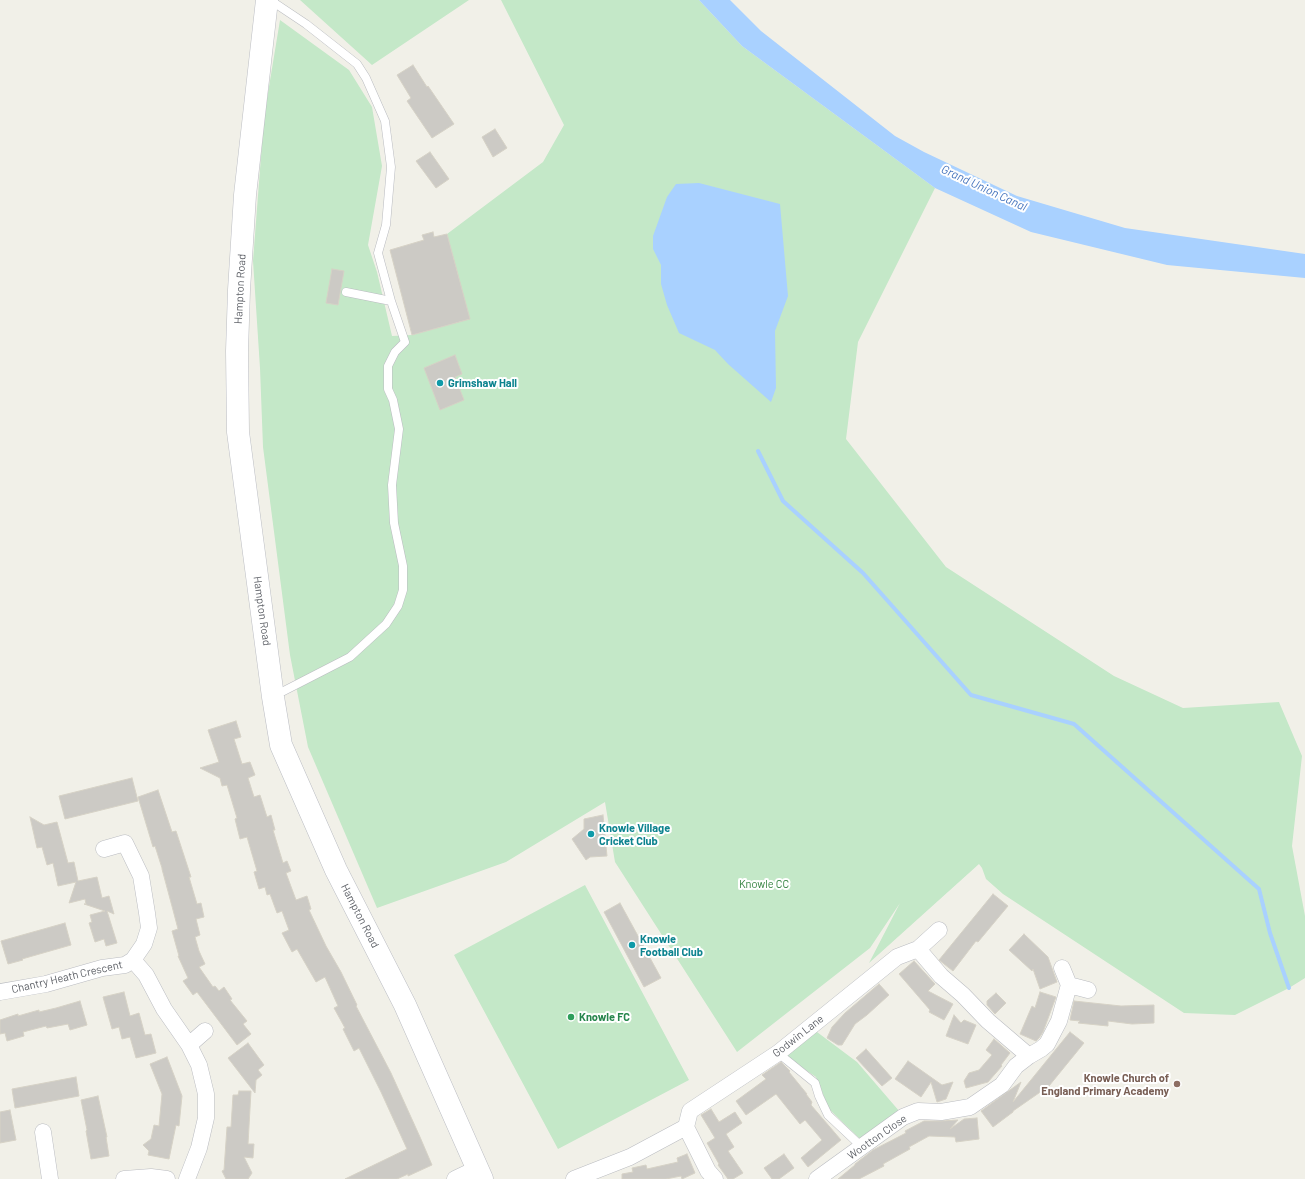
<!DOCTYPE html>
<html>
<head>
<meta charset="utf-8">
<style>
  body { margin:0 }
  canvas { display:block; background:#f1f0e8 }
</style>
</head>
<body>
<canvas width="1305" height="1179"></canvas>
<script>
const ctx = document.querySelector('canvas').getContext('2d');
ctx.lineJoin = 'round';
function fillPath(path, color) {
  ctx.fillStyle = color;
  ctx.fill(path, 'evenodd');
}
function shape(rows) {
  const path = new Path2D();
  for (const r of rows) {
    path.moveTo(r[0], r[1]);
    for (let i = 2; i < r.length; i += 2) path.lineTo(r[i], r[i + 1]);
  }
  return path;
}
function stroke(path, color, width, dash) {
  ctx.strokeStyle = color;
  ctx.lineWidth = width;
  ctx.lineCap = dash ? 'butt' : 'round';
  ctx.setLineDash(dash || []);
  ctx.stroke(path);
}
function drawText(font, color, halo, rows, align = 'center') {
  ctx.font = font + ' Barlow,sans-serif';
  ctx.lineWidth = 4;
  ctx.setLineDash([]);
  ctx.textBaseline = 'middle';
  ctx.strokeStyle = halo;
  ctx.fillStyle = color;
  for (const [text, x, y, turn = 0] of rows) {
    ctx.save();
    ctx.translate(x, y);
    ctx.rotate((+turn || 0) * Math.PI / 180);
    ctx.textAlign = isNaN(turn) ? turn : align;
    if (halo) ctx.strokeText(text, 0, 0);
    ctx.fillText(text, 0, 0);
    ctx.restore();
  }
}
fillPath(shape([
  [300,0,469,0,372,65],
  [501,0,699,0,742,46,935,188,858,342,846,439,946,567,1114,676,1183,708,1279,702,1302,756,1292,846,1305,916,1305,978,1289,988,1235,1015,1184,1013,1003,894,986,879,982,868,979,864,869,963,900,903,870,948,737,1052,615,862,605,802,506,862,377,908,308,747,290,655,263,447,260,368,253,261,264,117,280,20,349,70,372,107,382,166,368,245,377,272,392,336,412,335,469,319,447,234,543,162,564,125],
  [585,885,689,1080,558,1149,454,955],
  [813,1029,857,1062,900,1112,860,1139,829,1109,816,1077,782,1054]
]), '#c4e8c8');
fillPath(shape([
  [699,0,730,0,761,31,895,136,924,152,1017,196,1125,228,1305,254,1305,278,1167,265,1031,232,935,188,742,46],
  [699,183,780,204,788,296,775,331,776,388,771,402,728,364,715,350,679,333,667,305,661,284,661,265,653,249,653,236,667,197,676,184]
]), '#a9d1ff');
stroke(shape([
  [758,451,783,501,863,573,971,695,1074,724,1259,889,1270,933,1289,988]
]), '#a9d1ff', 4);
const building = shape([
  [413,65,427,87,428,86,454,124,432,138,407,101,411,98,397,75,413,65],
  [495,129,507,148,493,157,482,137,495,129],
  [430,152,449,179,436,188,416,161,430,152],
  [433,232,434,237,447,234,470,319,412,335,390,250,424,240,422,235,433,232],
  [332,269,344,271,338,305,326,303,332,269],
  [455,355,462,374,455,377,464,400,440,410,424,368,455,355],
  [236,721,241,737,234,739,242,764,250,762,255,775,248,778,254,797,260,795,267,817,271,815,275,830,273,830,283,863,287,861,291,871,286,873,296,900,307,896,311,909,309,910,326,946,341,972,357,1005,356,1006,391,1073,420,1137,432,1165,408,1176,408,1174,397,1179,345,1179,407,1149,381,1092,359,1048,354,1051,343,1029,345,1028,334,1008,338,1006,325,977,316,982,297,949,292,952,282,933,289,930,282,911,277,913,270,894,267,895,265,887,259,889,254,872,257,871,247,837,240,839,235,819,237,818,227,785,222,786,220,778,200,768,219,762,208,730,236,721],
  [132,778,138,801,65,819,59,796,132,778],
  [158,790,172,832,176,831,191,877,189,877,197,904,201,903,204,917,196,919,200,935,195,937,199,951,205,964,199,967,213,987,215,986,219,991,224,987,232,999,230,1000,247,1021,243,1024,251,1034,237,1045,197,992,193,995,183,981,188,978,178,956,179,956,172,931,178,929,173,910,162,869,162,868,155,846,153,847,138,797,158,790],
  [603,815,607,856,590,857,586,860,572,839,584,829,584,819,603,815],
  [30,817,44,825,57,822,68,863,74,862,78,881,97,877,102,898,109,896,114,914,107,911,117,943,106,946,104,939,95,942,89,923,92,922,90,915,105,911,84,904,86,904,85,899,69,903,76,882,58,886,53,863,47,865,42,847,37,848,30,817],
  [993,894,1008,906,978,942,976,941,953,971,939,960,993,894],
  [620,903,661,978,644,987,604,912,620,903],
  [65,923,71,945,22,959,23,960,8,964,1,941,65,923],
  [1024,934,1048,957,1057,982,1040,989,1033,969,1032,971,1009,950,1024,934],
  [914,961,935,984,928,991,953,1004,944,1020,929,1012,930,1010,899,974,914,961],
  [879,984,889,995,867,1015,855,1024,842,1045,838,1045,827,1038,832,1027,845,1013,879,984],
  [124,992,130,1016,139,1013,145,1035,151,1034,156,1053,136,1058,130,1037,122,1039,119,1027,112,1029,103,997,124,992],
  [1040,992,1056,997,1043,1032,1039,1038,1036,1041,1020,1034,1032,1006,1035,1008,1040,992],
  [996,993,1006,1003,995,1014,987,1005,987,1001,996,993],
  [80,1001,87,1025,70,1030,68,1024,47,1028,46,1026,23,1032,24,1036,7,1041,5,1033,0,1034,0,1020,18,1014,18,1016,39,1010,39,1012,56,1008,80,1001],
  [1074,1001,1121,1006,1154,1005,1154,1023,1132,1024,1108,1021,1108,1026,1078,1023,1080,1021,1070,1020,1074,1001],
  [954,1015,961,1023,964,1020,976,1025,968,1044,946,1036,954,1015],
  [1070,1032,1084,1043,1049,1086,1013,1111,1013,1112,993,1127,981,1111,1021,1082,1013,1102,1070,1032],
  [994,1039,1010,1053,1001,1065,1002,1066,988,1082,966,1088,964,1081,969,1073,979,1070,992,1055,986,1050,994,1039],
  [248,1043,264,1065,258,1070,262,1075,256,1080,255,1093,228,1058,248,1043],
  [866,1049,892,1078,882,1086,856,1058,866,1049],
  [167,1057,182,1096,179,1126,176,1125,169,1159,148,1155,149,1151,143,1145,151,1139,154,1125,159,1126,162,1094,150,1064,167,1057],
  [908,1061,942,1085,953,1082,946,1099,937,1102,931,1082,921,1097,895,1079,908,1061],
  [781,1062,790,1071,789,1072,807,1094,806,1094,812,1102,811,1105,841,1140,808,1167,801,1158,822,1140,805,1120,800,1124,776,1094,746,1115,736,1101,766,1079,762,1075,781,1062],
  [76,1077,79,1096,15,1108,12,1089,76,1077],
  [239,1091,251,1091,248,1144,254,1144,253,1158,244,1157,252,1173,248,1179,226,1179,222,1171,224,1170,227,1127,231,1127,233,1095,238,1095,239,1091],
  [98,1096,107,1137,106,1137,109,1156,91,1159,86,1131,87,1130,81,1100,98,1096],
  [711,1109,719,1122,735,1112,742,1123,726,1134,734,1147,728,1151,743,1173,733,1179,728,1179,718,1165,719,1164,707,1143,715,1138,701,1115,711,1109],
  [10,1110,16,1140,0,1143,0,1112,10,1110],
  [977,1118,979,1139,956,1142,955,1137,929,1136,909,1147,910,1149,883,1164,884,1166,859,1179,838,1179,855,1165,855,1164,873,1150,906,1133,905,1131,924,1121,941,1121,958,1120,950,1129,964,1119,977,1118],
  [687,1154,695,1173,682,1179,681,1176,666,1179,622,1179,622,1174,633,1172,632,1168,646,1165,647,1169,678,1162,677,1158,687,1154],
  [784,1154,794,1168,779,1179,772,1179,764,1168,784,1154]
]);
fillPath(building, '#cccac5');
stroke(building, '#d6d2c6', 1);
const lane = shape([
  [270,0,306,24,357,64,366,78,385,121,391,167,386,225,378,253,391,301],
  [274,696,350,657,386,624,398,606,403,590,403,566,394,523,392,485,399,429,393,400,388,389,388,366,395,352,405,342,391,301,346,292],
  [778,1053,815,1083,819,1096,828,1115,862,1147]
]);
const street = shape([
  [104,849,125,843,141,876,147,913,149,928,144,944,133,960],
  [918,949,939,930],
  [1062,968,1069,985,1088,990],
  [0,992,46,984,102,968,125,965,133,960,146,975,164,1009,189,1045,199,1065,206,1094,206,1118,199,1148,187,1179],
  [189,1045,205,1031],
  [686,1127,690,1111,778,1053,897,957,918,949,941,976,963,995,988,1021,1029,1056],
  [686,1127,708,1171,715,1179],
  [43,1132,50,1179],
  [124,1179,151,1177,167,1179],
  [455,1179,478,1168],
  [574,1179,630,1157,686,1127],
  [817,1179,903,1117,918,1111,941,1112,970,1107,1002,1085,1016,1066,1029,1056,1041,1049,1047,1044,1059,1021,1069,985]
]);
const secondary = shape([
  [267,0,245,195,239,290,237,351,238,432,273,697,281,745,336,870,405,1005,482,1179]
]);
stroke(lane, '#babcc1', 9);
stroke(street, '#babcc1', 17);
stroke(secondary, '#bbbdc3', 23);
stroke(lane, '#fff', 8);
stroke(street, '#fff', 16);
stroke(secondary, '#fff', 22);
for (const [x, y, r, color] of [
  [440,383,4,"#0f9aa8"],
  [591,834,4,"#0f9aa8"],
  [632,945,4,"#0f9aa8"],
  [571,1017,4,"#2e9e5b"],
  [1177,1084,4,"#8d6e63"]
]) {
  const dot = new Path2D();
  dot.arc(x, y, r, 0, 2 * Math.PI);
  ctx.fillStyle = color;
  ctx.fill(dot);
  stroke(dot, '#fff', 1.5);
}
drawText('11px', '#5f6268', '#fff', [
  ["Hampton Road",240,289,-87],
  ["Hampton Road",262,611,82],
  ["Hampton Road",360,916,63],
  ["Chantry Heath Crescent",67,977,-13],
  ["Godwin Lane",798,1036,-38],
  ["Wootton Close",877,1137,-35]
]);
drawText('bold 11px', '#0d838f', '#fff', [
  ["Grimshaw Hall",448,383],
  ["Knowle Village",599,828],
  ["Cricket Club",599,841],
  ["Knowle",640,939],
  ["Football Club",640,952]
], 'left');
drawText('11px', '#33823f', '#fff', [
  ["Knowle CC",764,884]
]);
drawText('bold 11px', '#27864d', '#fff', [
  ["Knowle FC",579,1017]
], 'left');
drawText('bold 11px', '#785e54', '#fff', [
  ["Knowle Church of",1169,1078],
  ["England Primary Academy",1169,1091]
], 'right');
drawText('italic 12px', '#4574bd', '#fff', [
  ["Grand Union Canal",984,188,25]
]);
</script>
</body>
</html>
